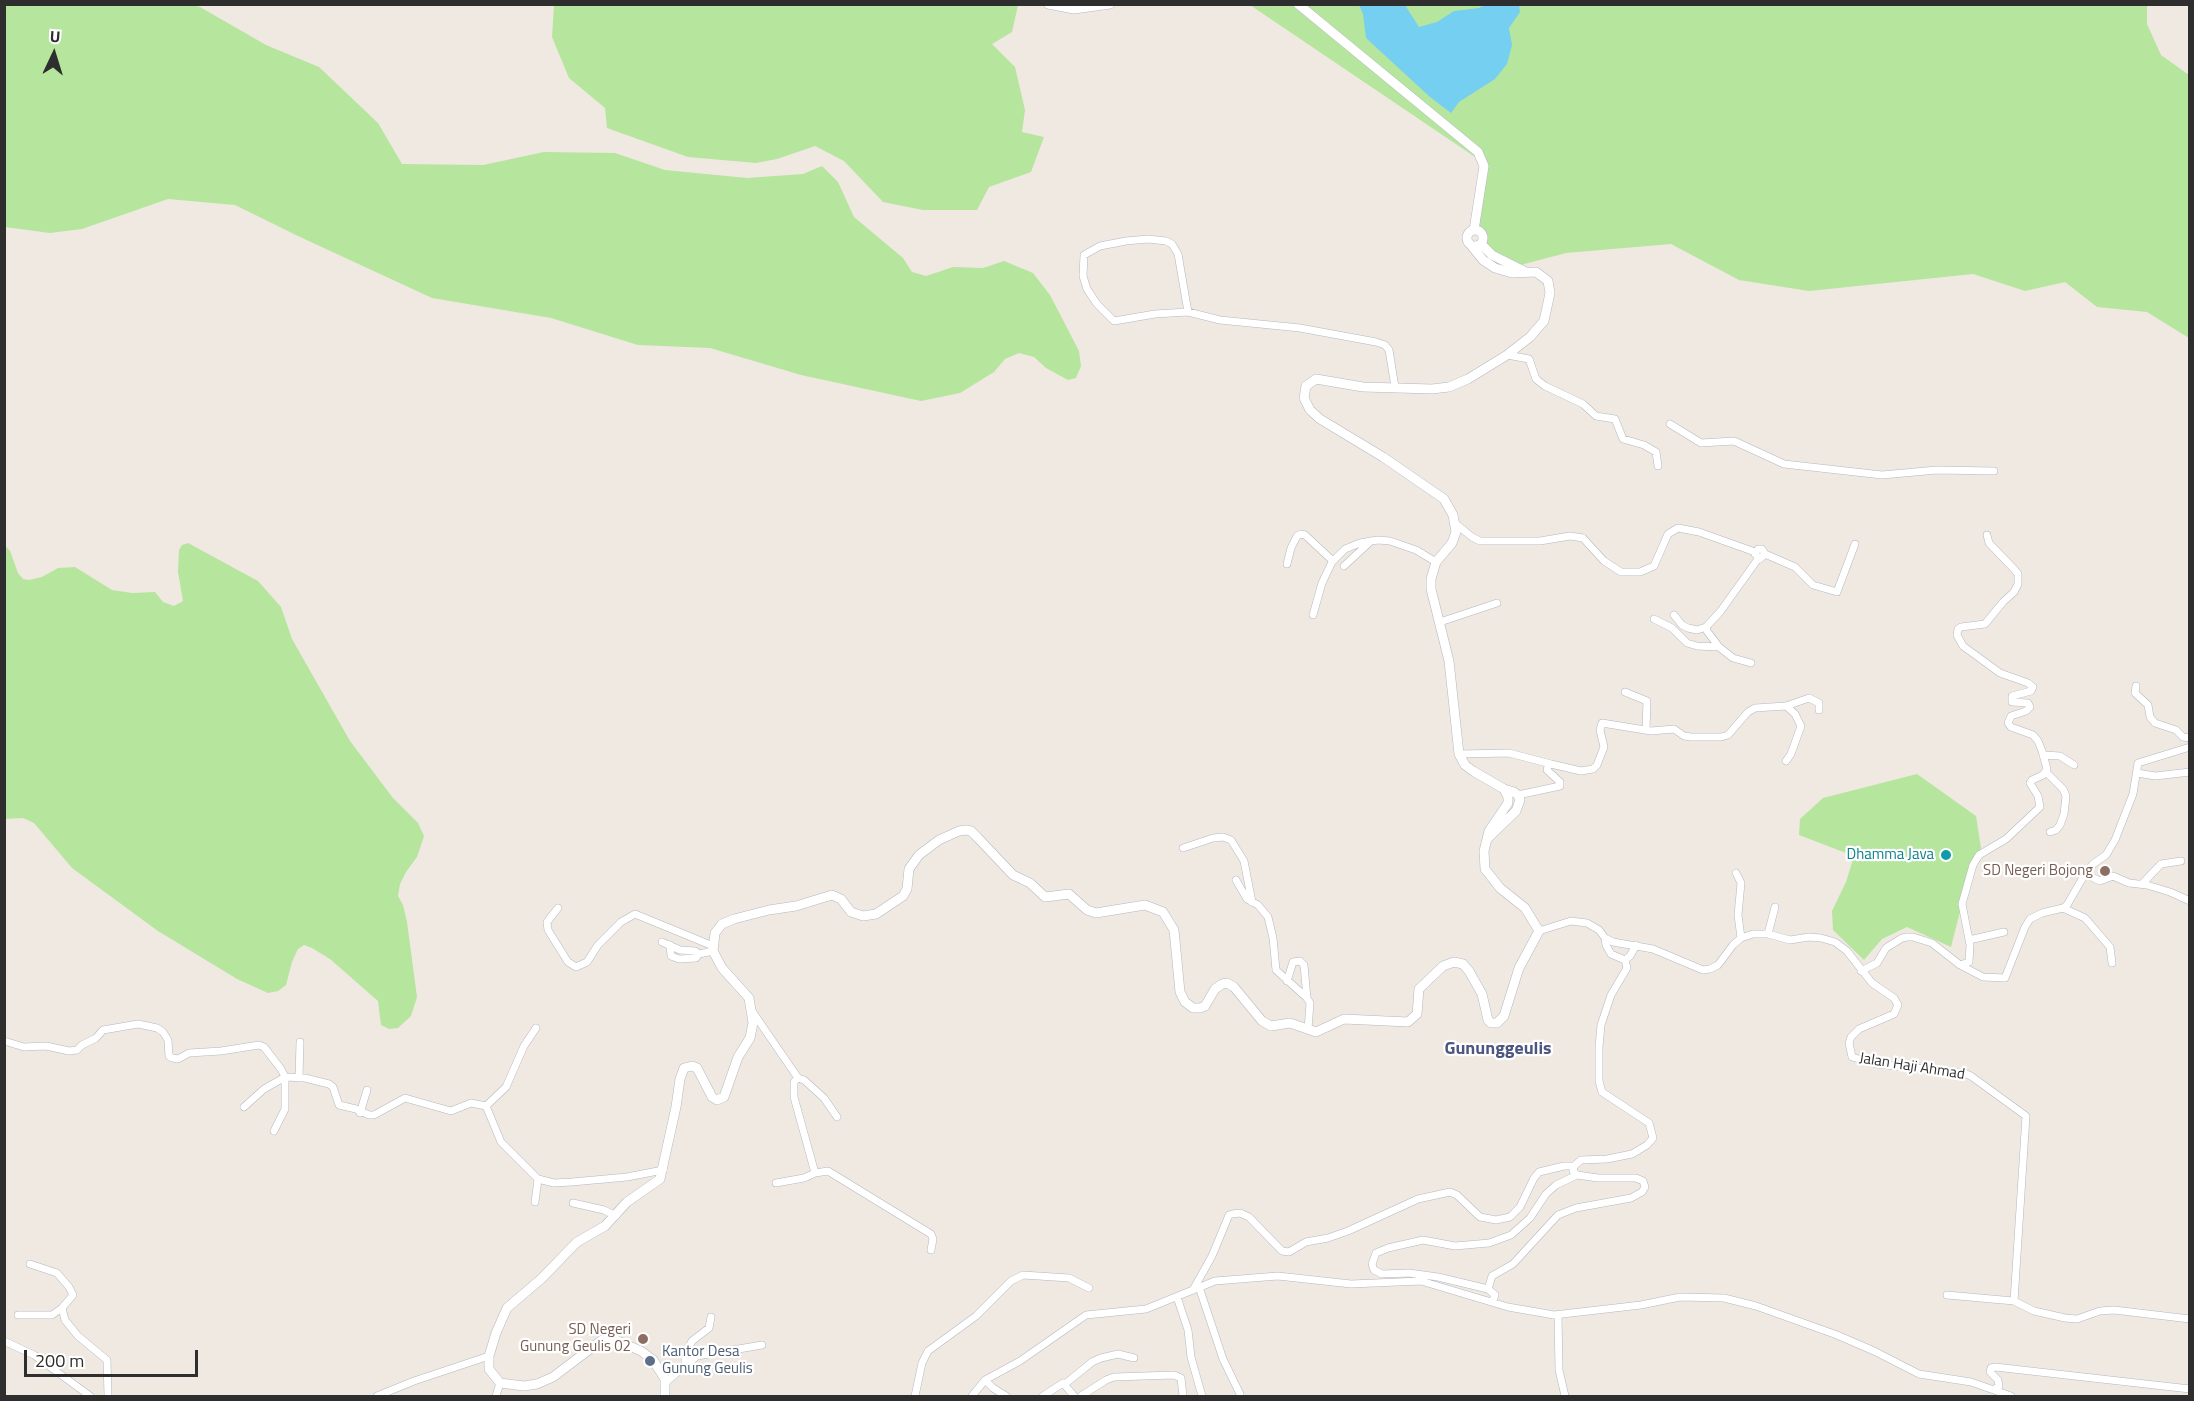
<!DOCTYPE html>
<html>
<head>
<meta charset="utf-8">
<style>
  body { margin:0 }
  #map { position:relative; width:2194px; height:1401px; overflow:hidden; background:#efe9e1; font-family:"Titillium Web",sans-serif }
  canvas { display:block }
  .frame { position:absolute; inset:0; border:6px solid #2e2e2e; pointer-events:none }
  .north { position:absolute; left:24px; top:24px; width:60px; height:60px; -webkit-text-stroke:4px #fff; paint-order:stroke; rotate:4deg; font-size:16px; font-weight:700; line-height:24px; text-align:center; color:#2e2e2e }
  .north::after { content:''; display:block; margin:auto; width:21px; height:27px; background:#2e2e2e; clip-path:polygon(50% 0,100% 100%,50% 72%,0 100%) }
  .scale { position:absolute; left:24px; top:1350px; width:174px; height:27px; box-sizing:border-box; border:3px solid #2e2e2e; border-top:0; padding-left:8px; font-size:18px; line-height:21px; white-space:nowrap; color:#2e2e2e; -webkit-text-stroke:4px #fff; paint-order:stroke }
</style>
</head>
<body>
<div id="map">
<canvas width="2194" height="1401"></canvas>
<div class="frame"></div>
<div class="north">U</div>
<div class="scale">200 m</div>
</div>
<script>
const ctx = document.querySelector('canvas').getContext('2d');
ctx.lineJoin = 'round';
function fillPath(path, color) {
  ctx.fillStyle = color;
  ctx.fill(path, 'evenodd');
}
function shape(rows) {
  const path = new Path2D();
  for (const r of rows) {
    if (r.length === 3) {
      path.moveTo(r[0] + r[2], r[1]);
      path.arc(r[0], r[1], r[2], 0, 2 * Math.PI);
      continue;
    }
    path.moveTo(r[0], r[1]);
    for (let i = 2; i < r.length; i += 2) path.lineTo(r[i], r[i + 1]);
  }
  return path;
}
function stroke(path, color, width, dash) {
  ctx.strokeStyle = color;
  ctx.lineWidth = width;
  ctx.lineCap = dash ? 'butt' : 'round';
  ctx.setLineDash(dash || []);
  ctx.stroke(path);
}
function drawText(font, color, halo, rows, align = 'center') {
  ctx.font = font + ' "Titillium Web",sans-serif';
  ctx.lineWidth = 4.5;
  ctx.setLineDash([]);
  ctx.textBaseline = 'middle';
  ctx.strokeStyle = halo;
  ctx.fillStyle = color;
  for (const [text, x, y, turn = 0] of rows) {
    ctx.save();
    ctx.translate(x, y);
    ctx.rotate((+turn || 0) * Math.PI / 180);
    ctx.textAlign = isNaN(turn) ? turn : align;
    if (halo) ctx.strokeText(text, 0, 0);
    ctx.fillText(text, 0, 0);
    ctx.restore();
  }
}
fillPath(shape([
  [5,4,189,4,200,7,266,45,319,67,378,123,402,164,483,165,544,152,615,153,665,170,747,178,803,174,822,166,838,182,854,217,903,258,912,272,926,276,953,267,983,268,1004,261,1033,273,1050,295,1079,351,1081,366,1076,378,1068,380,1046,368,1034,357,1019,353,1005,359,994,372,960,393,921,401,801,375,710,348,638,345,551,318,432,298,298,236,235,205,168,199,82,229,50,233,5,227],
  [554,5,1018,5,1012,32,992,44,1015,67,1025,110,1022,132,1044,137,1031,172,989,187,977,210,923,210,883,202,844,161,815,146,777,159,756,163,688,157,607,128,605,108,569,78,552,37],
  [1250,5,2147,5,2147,24,2161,55,2189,75,2189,338,2147,312,2097,307,2065,282,2025,291,1973,274,1809,291,1739,280,1671,244,1566,253,1509,268,1489,260,1478,226,1484,163],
  [188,543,258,581,281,607,292,639,350,741,393,798,418,823,424,836,417,857,406,872,400,884,398,896,403,905,407,922,417,997,411,1016,398,1028,389,1029,381,1025,378,1001,330,959,312,948,304,945,298,949,292,962,286,985,278,991,268,993,237,979,158,931,72,868,34,823,23,818,5,819,5,545,10,551,18,573,23,579,29,580,42,577,58,568,75,567,112,590,132,593,155,592,163,602,174,606,183,601,178,572,179,550,182,545],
  [1917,774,1976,816,1981,848,1967,884,1951,947,1907,927,1882,939,1864,960,1833,930,1832,911,1846,882,1854,856,1799,835,1800,819,1823,798]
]), '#b6e59e');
fillPath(shape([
  [1359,5,1405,5,1419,27,1437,22,1454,11,1479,8,1485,5,1519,5,1520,12,1509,28,1512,45,1507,64,1495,79,1459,102,1451,113,1430,97,1366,38,1363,14]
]), '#75cff0');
const minor = shape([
  [1188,312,1178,254,1172,244,1166,241,1148,239,1126,241,1100,246,1084,255,1083,276,1087,289,1097,304,1114,321,1155,314,1188,312,1220,320,1300,328,1376,342,1385,345,1389,350,1395,387],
  [1507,355,1529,359,1536,379,1545,386,1583,404,1596,416,1615,419,1623,439,1644,445,1656,452,1658,466],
  [1670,424,1701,443,1734,441,1784,464,1882,475,1937,470,1994,471],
  [1456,524,1472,537,1480,541,1540,541,1570,536,1583,538,1604,561,1621,572,1640,572,1654,566,1668,534,1678,528,1699,532,1755,552],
  [1765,554,1760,559,1755,554,1758,549,1762,549,1765,554,1795,567,1813,585,1837,592,1855,544],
  [1287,564,1291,548,1297,536,1301,534,1305,535,1333,561],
  [1344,566,1371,541,1378,540,1390,541,1416,550,1436,562],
  [1313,615,1322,583,1332,562,1345,549,1360,543,1371,541],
  [1674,615,1682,625,1688,628,1697,630,1706,627,1720,612,1758,559],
  [1654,619,1672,628,1687,643,1697,646,1719,647],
  [1440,622,1497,603],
  [1706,627,1707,631,1719,647,1733,658,1751,663],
  [2136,686,2135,693,2148,705,2150,717,2155,723,2176,730,2183,737,2190,738],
  [1625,692,1647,701,1646,730],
  [1459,754,1509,753,1551,764],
  [2044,755,2060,756,2074,765],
  [1786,761,1791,754,1801,726,1795,714,1786,706],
  [2046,772,2063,789,2066,796,2064,814,2060,825,2056,830,2050,832],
  [2137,773,2155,776,2190,772],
  [1518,795,1560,786,1560,782,1547,770,1548,766,1551,764,1581,771,1593,769,1597,765,1604,747,1600,730,1602,723,1651,731,1674,729,1684,736,1691,737,1721,737,1728,735,1748,712,1755,708,1786,706,1809,698,1819,703,1819,710],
  [1183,848,1213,838,1223,837,1231,840,1244,861,1252,902],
  [1736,873,1741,883,1738,915,1741,938],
  [2085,874,2093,864,2106,855,2115,840,2133,794,2138,763,2190,747],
  [1236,880,1247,899,1258,905,1268,917,1273,938,1276,970,1307,998,1310,1003,1308,1029],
  [2142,884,2161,864,2181,861],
  [558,908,547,922,548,930,568,962,576,967,587,962,598,945,621,922,635,914,713,946],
  [2063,908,2085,918,2110,947,2112,963],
  [1539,931,1571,921,1587,923,1599,930,1605,938,1613,942,1653,949,1703,970,1710,969,1718,965,1733,945,1741,938,1753,934,1768,934,1790,940,1809,937,1821,938,1835,942,1847,951,1872,983,1894,998,1898,1005,1894,1014,1859,1029,1851,1037,1849,1043,1852,1057,1876,1064,1964,1073,1971,1076,2026,1116,2014,1301,1947,1295],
  [1768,934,1775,907],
  [1605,938,1606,945,1611,954,1625,960,1630,956,1636,945],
  [1969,940,2004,932],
  [662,942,680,950,695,951,699,954,713,951],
  [670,945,671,956,679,959,696,958,699,954],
  [1960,965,1983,977,2005,978,2025,927,2030,919,2042,913,2063,908,2067,905,2085,874,2100,881,2113,876,2129,883,2147,885,2170,892,2190,901],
  [1861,971,1877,963,1886,948,1902,938,1907,937,1913,937,1932,943,1960,965,1969,962,1970,945,1962,904,1973,865,1979,855,2006,839,2040,807,2038,796,2030,783,2032,780,2043,775,2047,769,2042,751,2038,741,2033,735,2011,727,2008,723,2011,716,2026,711,2030,707,2028,703,2012,702,2012,696,2031,691,2033,687,2028,683,2000,673,1963,646,1957,635,1958,629,1961,627,1985,624,2003,602,2014,592,2018,584,2018,574,2014,569,1989,543,1987,535],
  [1287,981,1293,962,1300,961,1304,965,1307,998],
  [752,1011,798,1078,804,1080,824,1098,837,1117],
  [4,1041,24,1047,46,1046,69,1051,77,1050,82,1045,96,1038,103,1030,138,1024,157,1028,163,1032,168,1040,169,1056,172,1058,178,1059,189,1053,221,1051,259,1045,264,1047,281,1069,285,1077,305,1078,329,1084,333,1087,339,1105,356,1109,369,1115,374,1115,405,1098,451,1111,471,1103,486,1106,501,1142,538,1179,554,1183,572,1182,627,1177,663,1170],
  [299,1078,300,1042],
  [486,1106,506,1087,524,1046,536,1028],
  [244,1107,264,1089,285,1077,285,1109,274,1131],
  [360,1113,367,1090],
  [815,1173,828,1171,926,1231,931,1234,933,1239,931,1250],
  [776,1183,804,1178,815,1173,794,1097,794,1082,798,1078],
  [535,1202,538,1179],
  [573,1203,604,1210,616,1216],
  [30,1264,57,1273,69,1287,73,1295,62,1308,65,1320,78,1336,107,1360,108,1396],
  [1199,1287,1223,1359,1240,1394],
  [1488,1289,1492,1276,1513,1264,1558,1215,1576,1208,1631,1198,1642,1192,1645,1187,1643,1181,1636,1178,1598,1178,1577,1175,1573,1171,1574,1166,1581,1160,1607,1159,1632,1154,1647,1145,1653,1138,1649,1123,1602,1092,1599,1081,1599,1047,1601,1025,1611,995,1627,968,1625,960],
  [1193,1290,1212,1256,1229,1215,1232,1214,1240,1213,1249,1217,1282,1251,1289,1252,1306,1242,1328,1238,1348,1231,1418,1199,1450,1192,1457,1195,1480,1217,1496,1220,1510,1217,1520,1207,1534,1178,1539,1172,1564,1166,1574,1166],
  [1177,1297,1188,1330,1191,1357,1202,1396],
  [2014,1301,2034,1311,2065,1318,2077,1319,2100,1311,2114,1310,2190,1319],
  [1492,1302,1495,1295,1488,1289,1438,1277,1409,1273,1382,1274,1374,1270,1372,1264,1376,1253,1388,1248,1423,1240,1455,1246,1489,1243,1511,1235,1530,1218,1546,1194,1556,1185,1577,1175],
  [18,1315,52,1315,62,1308],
  [1558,1315,1559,1370,1565,1396],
  [4,1341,34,1355,90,1396],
  [685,1364,685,1354,692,1341,709,1328,711,1317],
  [985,1380,993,1388,1006,1396],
  [666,1382,697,1356,762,1345],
  [1065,1384,1092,1362,1101,1358,1118,1354,1134,1358],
  [1994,1389,1998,1388,1999,1386,1998,1380,1990,1372,1991,1368,1995,1367,2190,1389],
  [377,1396,414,1381,489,1356],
  [496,1396,500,1383],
  [915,1396,922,1363,928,1351,976,1316,1011,1281,1023,1275,1069,1278,1089,1288],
  [972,1396,985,1380,1020,1361,1086,1315,1146,1309,1215,1281,1278,1276,1351,1284,1421,1281,1508,1307,1554,1315,1641,1305,1680,1297,1724,1298,1756,1306,1837,1335,1874,1351,1919,1374,1971,1382,2011,1396],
  [1043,1396,1063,1383,1074,1396],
  [1081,1396,1106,1380,1114,1377,1174,1375,1181,1378,1183,1396]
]);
const secondary = shape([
  [1048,4,1074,9,1110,4],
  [1298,4,1478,152,1484,166,1474,230],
  [1475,238,8],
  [1470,244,1483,260,1495,268,1512,273,1536,272,1548,281,1550,293,1544,321,1530,337,1507,355,1468,379,1449,387,1432,389,1363,387,1316,379,1306,386,1304,398,1310,410,1320,419,1383,457,1444,499,1453,515,1456,532,1452,543,1436,562,1431,579,1431,589,1449,661,1459,754,1465,765,1473,771,1504,789,1514,792,1518,795,1520,800,1516,811,1487,839],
  [1481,244,1492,255,1524,271],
  [665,1396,665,1379,653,1360,641,1351,616,1340,602,1340,553,1377,537,1384,524,1386,500,1383,489,1369,489,1356,496,1333,507,1308,541,1279,577,1242,605,1226,627,1202,660,1179,676,1107,680,1079,684,1068,692,1066,697,1068,712,1097,717,1100,724,1097,738,1057,750,1038,753,1023,749,998,722,968,713,951,715,933,722,924,734,919,769,910,796,906,832,895,841,899,851,912,863,916,876,914,903,896,907,889,909,869,919,855,939,840,959,831,966,830,971,831,978,838,1013,875,1030,883,1045,897,1069,894,1087,910,1096,913,1145,905,1163,912,1174,930,1180,992,1185,1002,1193,1008,1200,1008,1205,1006,1215,989,1222,984,1227,983,1234,987,1262,1021,1271,1026,1290,1023,1316,1032,1344,1019,1408,1022,1417,1014,1419,989,1443,966,1454,962,1463,964,1469,971,1482,994,1488,1020,1491,1023,1497,1023,1504,1016,1519,968,1539,931,1525,908,1500,888,1485,869,1484,851,1489,831,1508,803,1508,797,1504,789]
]);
stroke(minor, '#b4b7c1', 8);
stroke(secondary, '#b4b7c1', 10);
stroke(minor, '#fff', 7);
stroke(secondary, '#fff', 9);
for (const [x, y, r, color] of [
  [1946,855,6,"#0f9aa8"],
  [2105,871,6,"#8d6e63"],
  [643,1339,6,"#8d6e63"],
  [650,1361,6,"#5c6f8a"]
]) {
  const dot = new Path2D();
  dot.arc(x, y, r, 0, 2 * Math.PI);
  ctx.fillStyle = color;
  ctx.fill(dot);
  stroke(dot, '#fff', 2);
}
drawText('15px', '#0d838f', '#fff', [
  ["Dhamma Java",1934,855]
], 'right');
drawText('15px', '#785e54', '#fff', [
  ["SD Negeri Bojong",2093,871],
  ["SD Negeri",631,1330],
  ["Gunung Geulis 02",631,1347]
], 'right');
drawText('15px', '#2e2e2e', '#fff', [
  ["Jalan Haji Ahmad",1912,1067,9]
]);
drawText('15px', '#4e5e75', '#fff', [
  ["Kantor Desa",662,1352],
  ["Gunung Geulis",662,1369]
], 'left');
drawText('bold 18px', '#4d5680', '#fff', [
  ["Gununggeulis",1498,1050]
]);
</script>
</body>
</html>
